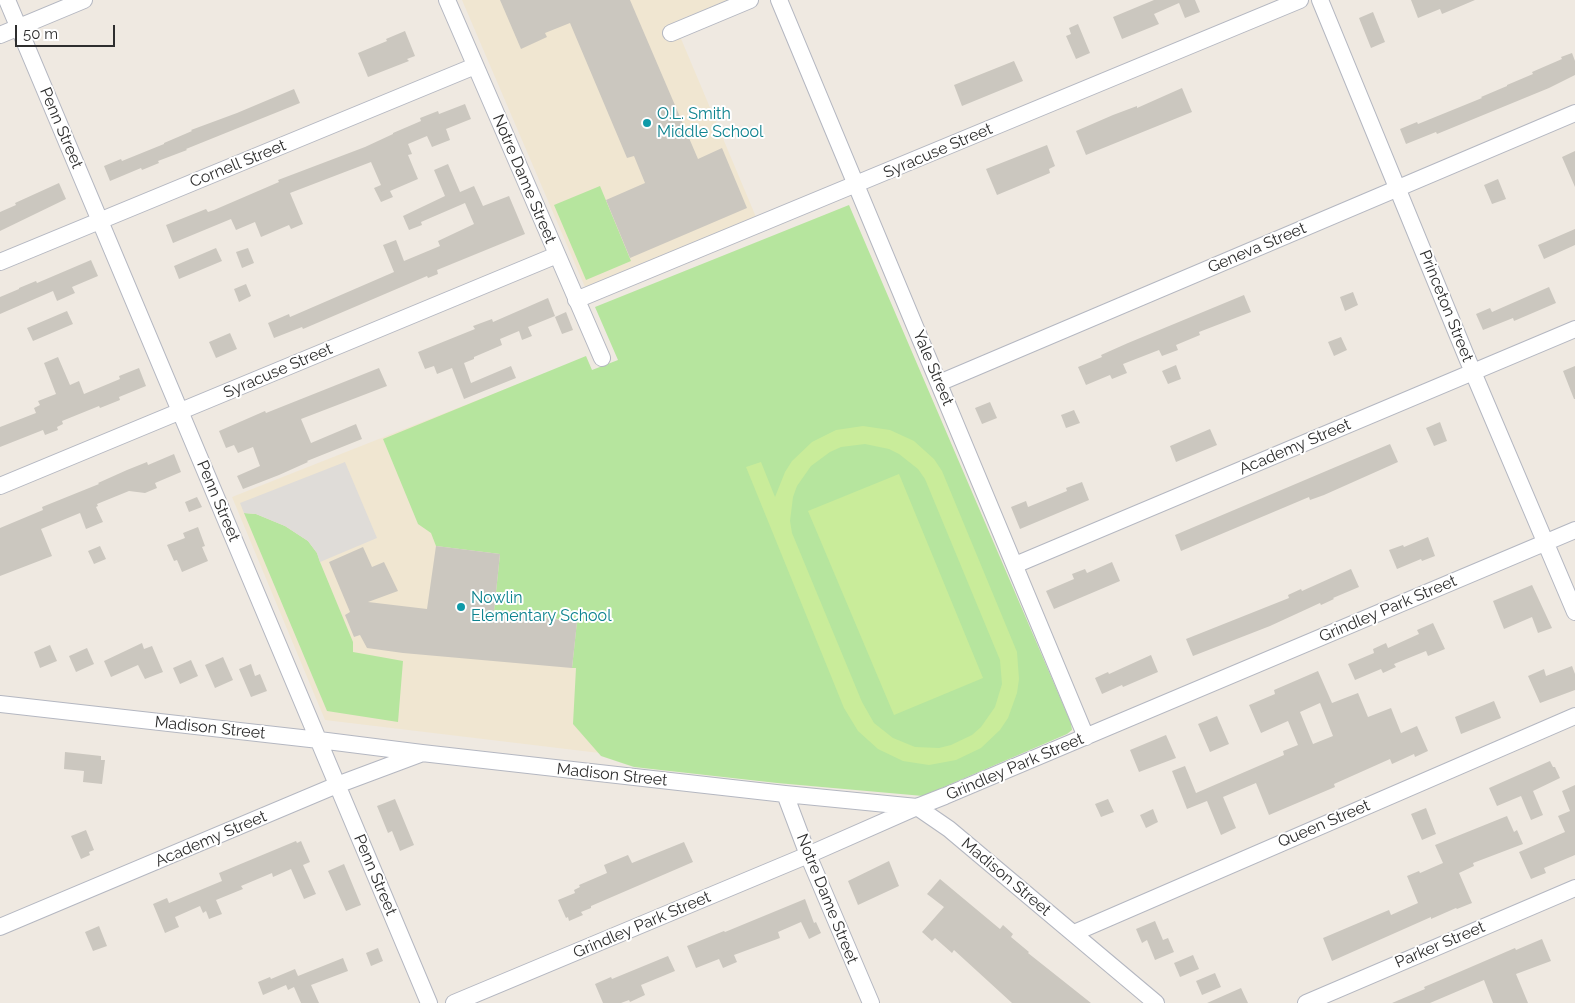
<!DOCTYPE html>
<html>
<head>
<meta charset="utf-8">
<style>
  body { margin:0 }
  #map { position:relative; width:1575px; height:1003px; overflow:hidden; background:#efe9e1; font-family:Raleway,sans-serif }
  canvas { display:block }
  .scale { position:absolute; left:15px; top:25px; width:100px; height:22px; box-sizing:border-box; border:2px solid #2e2e2e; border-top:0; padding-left:6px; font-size:15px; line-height:18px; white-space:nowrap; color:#2e2e2e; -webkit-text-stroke:4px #fff; paint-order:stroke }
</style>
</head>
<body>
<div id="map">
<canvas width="1575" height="1003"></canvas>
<div class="scale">50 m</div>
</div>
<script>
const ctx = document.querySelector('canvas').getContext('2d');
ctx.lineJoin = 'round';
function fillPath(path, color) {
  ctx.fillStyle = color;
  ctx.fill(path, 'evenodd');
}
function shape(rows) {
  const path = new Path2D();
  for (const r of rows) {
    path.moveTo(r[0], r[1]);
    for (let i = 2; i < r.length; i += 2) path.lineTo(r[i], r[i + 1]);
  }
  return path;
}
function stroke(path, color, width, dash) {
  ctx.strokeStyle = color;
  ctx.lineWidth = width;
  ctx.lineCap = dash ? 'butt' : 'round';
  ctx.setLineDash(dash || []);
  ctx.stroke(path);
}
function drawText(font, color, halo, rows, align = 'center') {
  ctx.font = font + ' Raleway,sans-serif';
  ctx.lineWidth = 4;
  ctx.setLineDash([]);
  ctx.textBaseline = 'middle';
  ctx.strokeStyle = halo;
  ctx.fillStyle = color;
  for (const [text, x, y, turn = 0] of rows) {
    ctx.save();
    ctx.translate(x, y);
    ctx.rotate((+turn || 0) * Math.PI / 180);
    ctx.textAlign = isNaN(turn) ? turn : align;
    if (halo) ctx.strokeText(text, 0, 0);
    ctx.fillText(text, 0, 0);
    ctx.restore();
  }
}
fillPath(shape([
  [462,0,728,0,674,22,756,217,585,287],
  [551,371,608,754,325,720,232,497]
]), '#f0e6d1');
fillPath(shape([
  [600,186,631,261,586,280,554,205],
  [849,205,1071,723,1072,730,1067,734,923,796,777,783,634,767,601,756,573,724,576,668,572,668,577,621,494,611,500,554,436,546,431,533,418,524,383,439,586,356,592,370,618,360,595,307],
  [244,513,256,514,285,526,308,541,317,553,320,562,353,642,353,652,403,661,398,722,327,711]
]), '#b6e59e');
fillPath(shape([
  [863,426,890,430,914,441,934,459,942,471,1017,652,1019,679,1017,693,1008,718,1000,730,981,748,956,760,929,765,903,761,878,749,858,731,844,708,746,467,761,462,775,497,785,472,792,461,812,442,836,430],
  [865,444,889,449,899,454,918,469,925,479,1000,660,1002,684,995,707,981,727,972,735,951,745,939,748,915,747,893,738,874,723,862,702,792,533,790,521,793,497,797,486,811,466,830,452,841,447],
  [899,474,983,678,894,715,808,511]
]), '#c9ec9a');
fillPath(shape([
  [345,462,377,538,320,562,317,553,308,541,285,526,256,514,244,513,240,503]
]), '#dfdcd8');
fillPath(shape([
  [500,0,630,0,698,159,722,148,747,208,630,258,606,200,645,183,634,156,627,158,570,23,545,33,547,37,521,49],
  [1154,0,1195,0,1200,12,1185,18,1179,3,1154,14,1159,24,1122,39,1113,17],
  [1411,0,1475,0,1442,14,1440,9,1418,18],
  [1373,12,1385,42,1371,48,1359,18],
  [1078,24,1090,53,1076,59,1066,36,1071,34,1069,28],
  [405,31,415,56,407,59,409,61,368,77,358,53,387,41,386,39],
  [1572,53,1575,61,1575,75,1549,88,1437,134,1436,132,1406,144,1400,129,1417,122,1418,124,1482,98,1481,97,1507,86,1507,85,1533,74,1532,72,1562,59,1561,57],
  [1014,61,1023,81,962,106,954,85],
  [1182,88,1192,112,1086,155,1076,131,1113,115,1137,106,1137,108],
  [294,89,300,103,186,149,187,150,158,161,159,163,142,170,141,168,110,181,104,166,121,159,122,161,164,144,164,143,192,131,191,130,237,113],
  [465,104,471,119,446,129,450,140,432,147,427,136,408,144,412,154,408,155,418,179,390,191,393,197,381,202,374,188,381,185,371,162,290,193,303,224,291,229,289,225,261,237,255,222,236,230,231,219,173,243,166,225,206,209,208,212,214,210,279,182,278,180,365,147,393,134,393,133,421,121,420,118,438,111,439,114],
  [1047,145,1055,166,1049,169,1050,173,997,195,986,169],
  [1575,151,1575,187,1562,157],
  [448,164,460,192,474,186,483,206,509,196,525,234,437,270,438,274,428,278,427,276,303,329,302,327,274,338,268,323,289,314,290,317,394,272,383,245,396,240,404,261,440,246,438,241,474,224,465,203,421,222,422,225,409,230,403,216,445,196,434,170],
  [1498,179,1506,199,1492,204,1484,185],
  [59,183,66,199,0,231,0,212,16,205,15,203],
  [1575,229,1575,245,1544,259,1538,245],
  [216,248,222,261,179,279,174,266],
  [248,248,254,263,242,268,236,252],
  [91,260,98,276,72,287,75,293,57,301,53,291,0,314,0,297,19,289,19,288,36,281,37,283],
  [246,284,251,296,239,302,234,289],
  [1549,287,1556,303,1514,321,1513,318,1483,330,1476,314,1490,308,1492,312],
  [1353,292,1358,305,1345,311,1340,297],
  [1244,295,1251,312,1199,332,1200,335,1176,345,1178,350,1162,356,1159,350,1123,364,1127,373,1112,379,1110,375,1086,385,1078,367,1102,357,1101,355,1128,343],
  [548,298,555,316,528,327,532,336,522,340,519,331,500,339,502,345,474,357,474,359,464,363,471,383,511,366,516,378,464,399,452,368,437,374,434,366,425,369,418,352,475,329,473,326,492,319,493,322],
  [67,311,73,324,33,341,27,328],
  [566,312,573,330,562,334,555,317],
  [230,333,237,349,216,358,209,342],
  [1341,337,1347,350,1334,356,1328,342],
  [58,357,70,385,79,381,84,394,120,379,119,376,139,368,146,386,119,397,120,400,100,408,99,406,62,421,63,424,57,427,58,430,45,435,43,430,0,447,0,427,36,413,34,408,40,405,38,401,56,394,44,363],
  [1176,365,1181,379,1168,384,1162,371],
  [1575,366,1575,399,1574,399,1563,371],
  [379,368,387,386,301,419,311,443,356,424,362,439,307,461,308,462,279,475,243,489,237,476,260,466,253,447,238,453,234,445,226,448,219,431,265,411,266,413],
  [990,402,997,418,982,424,975,408],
  [1074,410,1080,423,1066,428,1061,415],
  [1440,422,1447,441,1434,446,1426,428],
  [1210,429,1217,445,1176,462,1170,446],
  [1390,444,1398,462,1324,495,1310,500,1309,497,1181,551,1175,535],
  [174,454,181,472,155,483,157,488,145,493,129,491,97,504,98,506,96,507,103,522,86,529,80,513,41,529,52,556,0,576,0,528,43,510,42,507,99,484,98,483,127,470,147,462,148,465],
  [1082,482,1089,500,1020,529,1011,507,1026,501,1028,507,1067,491,1066,488],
  [197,497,202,507,189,512,185,502],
  [198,527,205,546,202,547,208,561,182,572,177,560,174,561,167,545,185,538,183,533],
  [1428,537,1435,556,1422,561,1421,559,1397,569,1389,550,1403,545,1404,547],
  [100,546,106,559,94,564,88,551],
  [436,546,500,554,494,611,577,622,572,668,403,653,367,648,360,635,354,637,345,615,350,612,329,562,363,547,372,567,384,562,398,591,368,602,427,609],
  [1112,562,1120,581,1054,609,1046,591,1074,579,1072,574,1085,569,1087,573],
  [1351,569,1359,587,1333,598,1334,599,1321,605,1320,603,1270,626,1193,656,1186,639,1289,598,1288,595,1301,589,1302,591],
  [1532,585,1552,628,1538,633,1532,617,1504,629,1493,601],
  [1433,623,1445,649,1428,656,1426,651,1394,664,1396,667,1383,673,1381,669,1355,680,1348,664,1374,653,1373,649,1386,643,1388,648,1419,634,1417,630],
  [142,643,144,649,152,646,163,672,145,679,138,665,111,677,104,661],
  [50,645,57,661,40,668,34,652],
  [87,648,94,664,76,672,69,656],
  [1151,655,1158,672,1123,687,1122,685,1102,694,1095,678,1108,672,1109,674],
  [223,657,233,680,215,688,205,665],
  [191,660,198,676,180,684,173,668],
  [251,664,255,676,260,674,267,691,251,697,239,669],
  [1572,666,1575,674,1575,690,1540,703,1528,676,1544,669,1546,676],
  [1318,671,1332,703,1358,693,1368,717,1391,708,1401,733,1417,726,1428,751,1415,757,1414,754,1392,764,1390,759,1334,784,1335,787,1269,815,1256,783,1223,797,1236,828,1221,835,1207,801,1187,809,1172,771,1185,766,1196,793,1284,755,1283,751,1298,745,1288,721,1261,733,1249,705,1275,694,1274,690],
  [1320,703,1333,736,1313,744,1300,712],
  [1494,701,1501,718,1461,734,1455,717],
  [1217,716,1229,744,1210,752,1198,724],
  [1166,735,1176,758,1139,772,1130,750],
  [65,752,101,756,101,760,105,760,102,784,83,782,84,771,64,769],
  [1550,761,1553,767,1555,767,1560,778,1533,791,1543,815,1531,820,1521,796,1497,806,1489,788],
  [1575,785,1575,855,1544,868,1546,873,1531,879,1519,852,1565,832,1558,816,1570,811,1562,791],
  [395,799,414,845,400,851,392,831,388,833,377,806],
  [1108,799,1114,812,1101,817,1095,804],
  [1426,808,1436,834,1422,840,1411,814],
  [1153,809,1158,822,1146,828,1140,815],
  [1507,816,1514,832,1517,830,1523,844,1473,863,1474,866,1459,873,1472,903,1457,909,1456,908,1431,919,1431,917,1332,961,1323,938,1389,910,1391,915,1418,903,1407,876,1419,871,1420,873,1443,863,1435,845],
  [86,830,94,850,89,852,90,855,81,859,71,836],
  [296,841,297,843,301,841,310,862,303,865,316,894,304,899,291,869,273,877,272,873,241,886,243,889,216,900,222,914,209,919,206,911,203,913,200,906,175,917,179,927,165,933,153,904,167,898,169,903,222,881,219,873],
  [684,842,693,862,591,906,591,908,581,912,583,915,569,921,568,917,566,918,558,900,575,893,574,890,580,887,579,885,607,873,604,865,628,855,632,863],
  [889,861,899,886,858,905,848,881],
  [344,864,361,905,346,911,328,871],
  [940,879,1000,929,1003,925,1013,934,1011,937,1029,952,1028,953,1091,1003,1012,1003,954,950,952,953,935,938,932,941,922,932,944,907,927,894],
  [805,899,814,923,816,922,821,933,809,939,801,922,778,932,780,938,734,955,737,962,723,968,719,959,696,968,687,946,724,931,725,932],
  [1155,921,1163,940,1168,938,1174,952,1155,960,1147,940,1142,943,1136,929],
  [99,926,107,946,93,951,85,932],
  [1542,939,1551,961,1516,974,1528,1003,1493,1003,1484,980,1430,1003,1392,1003,1425,989,1424,987,1450,976,1515,948,1516,950],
  [378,948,383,961,371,966,366,953],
  [1193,955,1199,969,1180,977,1174,963],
  [668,956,675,971,641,985,645,995,630,1002,629,1000,621,1003,603,1003,595,984,611,977,612,979],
  [343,958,348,971,311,985,319,1003,301,1003,294,987,288,990,286,985,263,995,258,982,270,977,271,979,295,969,298,976],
  [1215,973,1221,987,1202,995,1196,981],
  [1241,988,1248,1003,1207,1003]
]), '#cbc7bf');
const street = shape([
  [7,0,429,1003],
  [447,0,602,358],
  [779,0,1086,737],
  [1320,0,1467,358,1575,612],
  [671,33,750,0],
  [0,35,84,0],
  [0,262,475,66],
  [576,300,1300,0],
  [939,383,1575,113],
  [0,486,557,255],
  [1015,565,1575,329],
  [0,704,319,740,422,753,785,794,917,807,949,829,1156,1003],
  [785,794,808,855,871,1003],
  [0,927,337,785,420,754],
  [1074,933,1575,716],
  [454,1003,808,855,917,807,945,796,1575,530],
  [1306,1003,1575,888]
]);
stroke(street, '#b4b7c1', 18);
stroke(street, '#fff', 16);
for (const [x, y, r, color] of [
  [647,123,5,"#0f9aa8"],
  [461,607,5,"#0f9aa8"]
]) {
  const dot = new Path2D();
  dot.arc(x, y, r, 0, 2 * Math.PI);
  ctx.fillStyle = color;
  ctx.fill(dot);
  stroke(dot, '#fff', 2);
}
drawText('16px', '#0d838f', '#fff', [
  ["O.L. Smith",657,114],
  ["Middle School",657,132],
  ["Nowlin",471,598],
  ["Elementary School",471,616]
], 'left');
drawText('16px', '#2e2e2e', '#fff', [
  ["Penn Street",61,128,67],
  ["Syracuse Street",938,151,-23],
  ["Cornell Street",238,164,-22],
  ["Notre Dame Street",524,179,67],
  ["Geneva Street",1257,248,-23],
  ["Princeton Street",1446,306,68],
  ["Yale Street",933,368,67],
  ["Syracuse Street",278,371,-23],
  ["Academy Street",1295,447,-23],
  ["Penn Street",218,501,67],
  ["Grindley Park Street",1388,609,-23],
  ["Madison Street",210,728,6],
  ["Grindley Park Street",1015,767,-23],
  ["Madison Street",612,775,6],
  ["Queen Street",1324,824,-23],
  ["Academy Street",211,839,-23],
  ["Penn Street",375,875,67],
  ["Madison Street",1006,877,40],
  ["Notre Dame Street",827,899,68],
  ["Grindley Park Street",642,925,-23],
  ["Parker Street",1440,945,-23]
]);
</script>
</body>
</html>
